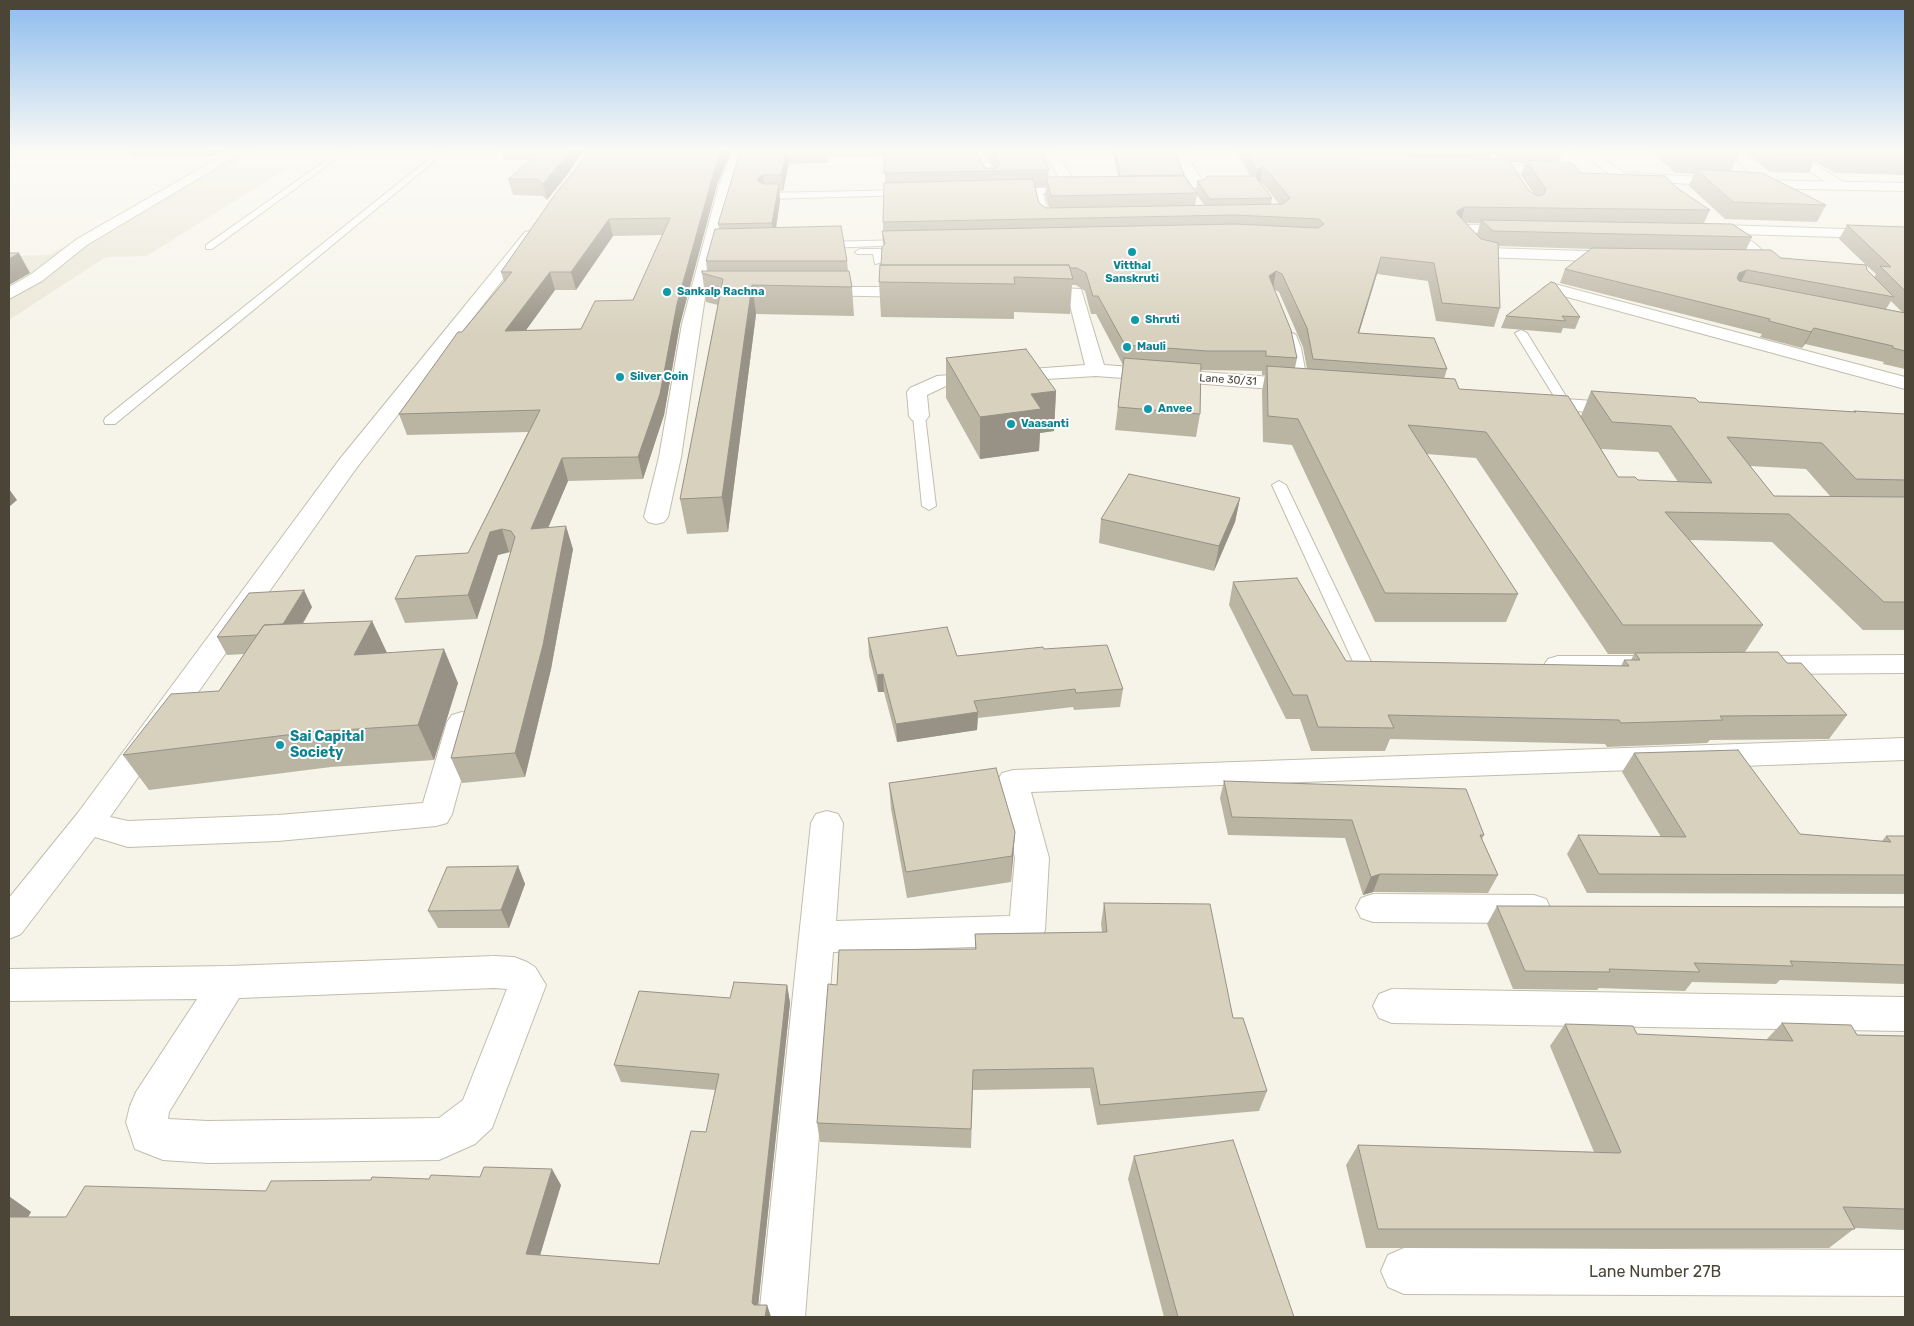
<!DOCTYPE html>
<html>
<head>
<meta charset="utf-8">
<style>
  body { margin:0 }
  #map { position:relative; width:1914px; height:1326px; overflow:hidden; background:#f6f4e9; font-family:Rubik,sans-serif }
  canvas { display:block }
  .frame { position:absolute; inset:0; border:10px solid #4a4537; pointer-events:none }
</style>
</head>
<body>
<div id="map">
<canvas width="1914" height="1326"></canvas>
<div class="frame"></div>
</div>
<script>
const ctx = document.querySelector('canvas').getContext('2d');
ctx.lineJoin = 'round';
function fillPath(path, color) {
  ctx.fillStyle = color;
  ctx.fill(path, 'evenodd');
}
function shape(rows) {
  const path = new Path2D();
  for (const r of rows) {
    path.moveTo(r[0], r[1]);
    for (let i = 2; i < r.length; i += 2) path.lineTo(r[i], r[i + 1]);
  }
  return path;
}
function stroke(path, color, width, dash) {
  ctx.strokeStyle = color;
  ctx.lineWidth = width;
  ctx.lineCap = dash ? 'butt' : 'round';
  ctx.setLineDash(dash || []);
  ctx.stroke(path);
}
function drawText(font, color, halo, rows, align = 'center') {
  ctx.font = font + ' Rubik,sans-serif';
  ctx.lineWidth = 4;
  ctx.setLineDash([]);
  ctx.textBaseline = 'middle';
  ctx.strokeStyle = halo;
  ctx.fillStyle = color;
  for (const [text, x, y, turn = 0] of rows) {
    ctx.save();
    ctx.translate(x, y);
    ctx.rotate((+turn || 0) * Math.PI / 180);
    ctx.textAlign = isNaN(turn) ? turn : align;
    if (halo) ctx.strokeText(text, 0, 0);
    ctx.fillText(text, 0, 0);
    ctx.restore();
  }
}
fillPath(shape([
  [242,149,259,149,226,168,287,168,147,256,106,257,9,320,9,256,49,255]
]), '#eae7d7');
const service = shape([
  [342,149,350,149,212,249,206,249,206,245,342,149],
  [441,149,449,149,115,424,105,424,104,421,105,418,441,149],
  [1035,188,1069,187,1073,190,1069,193,1043,193,1049,216,1056,217,1056,221,1045,222,1040,219,1035,188],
  [908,190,911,191,911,195,765,199,761,196,765,193,908,190],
  [906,240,909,241,909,245,822,248,817,245,822,242,906,240],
  [860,249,881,249,884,262,875,264,873,254,857,254,855,252,860,249],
  [1521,330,1527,333,1572,406,1570,409,1562,409,1560,406,1515,333,1521,330],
  [1290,332,1296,335,1301,348,1308,386,1302,390,1296,386,1289,348,1284,335,1290,332],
  [919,412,925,416,936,506,929,510,922,506,913,416,919,412],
  [1279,481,1286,485,1373,666,1370,670,1364,672,1358,670,1355,666,1272,485,1279,481]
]);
const minor = shape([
  [234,149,248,149,87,245,42,281,9,299,9,287,30,275,77,239,234,149],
  [733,149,745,149,733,185,707,287,743,287,749,289,751,292,749,295,743,297,705,297,681,457,668,517,664,522,656,524,648,522,644,517,659,457,682,324,719,185,733,149],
  [969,149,981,149,998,180,996,183,986,183,969,149],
  [1041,149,1053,149,1071,175,1070,178,1060,178,1041,149],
  [1171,149,1183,149,1205,185,1203,188,1193,188,1171,149],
  [1338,149,1350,149,1363,163,1357,167,1353,166,1338,149],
  [1575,149,1589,149,1629,176,1627,179,1617,179,1575,149],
  [1715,149,1727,149,1754,183,1752,186,1742,186,1715,149],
  [1788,149,1803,150,1805,153,1802,156,1848,185,1846,188,1836,188,1784,156,1782,153,1788,149],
  [1516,224,1523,228,1521,231,1472,233,1487,248,1618,252,1626,257,1618,262,1482,257,1477,255,1453,229,1460,225,1516,224],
  [1722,225,1905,231,1905,239,1739,234,1753,242,1770,257,1766,262,1761,264,1736,265,1728,260,1731,257,1750,255,1715,232,1713,229,1715,226,1722,225],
  [530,231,535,232,537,235,535,238,355,470,110,817,128,821,278,815,423,803,447,722,452,715,462,712,472,715,477,722,452,814,447,823,436,826,278,841,128,847,95,837,21,934,9,939,9,898,77,814,339,460,525,232,530,231],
  [1551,283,1905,377,1905,389,1545,291,1543,288,1551,283],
  [816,287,918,287,924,289,926,292,924,295,918,297,810,295,808,292,810,289,816,287],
  [1033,287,1081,289,1104,365,1300,379,1307,381,1310,385,1307,389,1300,391,1096,376,948,385,927,395,929,416,926,420,919,422,912,420,909,416,907,392,910,388,937,376,1085,365,1068,297,1027,295,1025,292,1027,289,1033,287],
  [1537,397,1622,403,1629,405,1632,409,1629,413,1622,415,1530,407,1527,403,1530,399,1537,397],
  [1905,655,1905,673,1766,674,1756,671,1752,665,1756,659,1766,656,1905,655],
  [1558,656,1658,656,1668,659,1672,665,1668,671,1658,674,1558,674,1548,671,1544,665,1548,659,1558,656],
  [1905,738,1905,760,1031,792,1049,858,1045,930,1040,941,1027,945,833,952,805,1317,759,1317,811,823,816,814,827,811,838,814,843,823,836,921,1010,916,1015,858,997,781,1002,773,1013,770,1905,738],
  [1373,894,1534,895,1546,899,1551,909,1546,919,1534,923,1373,922,1361,918,1356,908,1361,898,1373,894],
  [494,956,514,957,527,962,535,967,546,985,492,1128,475,1144,439,1160,208,1163,163,1160,135,1149,126,1122,130,1106,136,1092,197,999,9,1001,9,969,229,966,494,956],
  [494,988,507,989,463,1100,439,1118,208,1121,168,1119,169,1112,239,998,494,988],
  [1392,989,1905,997,1905,1031,1392,1023,1379,1018,1373,1006,1379,994,1392,989],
  [1404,1248,1905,1250,1905,1296,1404,1294,1388,1287,1381,1271,1388,1255,1404,1248]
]);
const tertiary = shape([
  [1476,163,1561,168,1567,172,1561,176,1471,170,1470,167,1476,163],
  [1631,173,1755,180,1905,183,1905,191,1755,188,1626,180,1624,177,1626,174,1631,173]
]);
stroke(service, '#c2bdab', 2);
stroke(minor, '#c2bdab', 2);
stroke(tertiary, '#c2bdab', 2);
fillPath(service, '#fff');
fillPath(minor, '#fff');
fillPath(tertiary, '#fff');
fillPath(shape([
  [128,149,227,149,212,156,132,156],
  [501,149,584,149,567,175,547,200,542,196,513,195,508,179,530,160,504,160],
  [741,149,975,149,985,168,994,169,983,149,1042,149,1049,170,1048,177,1118,176,1112,149,1174,149,1184,176,1196,191,1197,181,1250,176,1235,149,1343,149,1342,152,1357,154,1351,149,1562,149,1563,151,1559,162,1581,173,1677,188,1710,210,1704,223,1752,237,1746,250,1781,258,1866,265,1839,239,1847,225,1905,227,1905,369,1883,364,1884,362,1805,344,1802,348,1760,337,1762,334,1560,283,1565,269,1592,249,1498,246,1500,308,1494,327,1436,321,1428,281,1377,274,1359,333,1447,369,1444,379,1459,389,1581,416,1591,391,1699,402,1853,412,1854,411,1905,414,1905,630,1863,630,1772,542,1690,540,1763,625,1745,652,1787,663,1847,715,1829,739,1710,740,1707,743,1607,747,1605,744,1390,739,1385,751,1311,751,1300,719,1286,719,1229,605,1233,582,1346,661,1621,666,1624,660,1631,660,1634,654,1608,654,1476,458,1427,454,1518,594,1506,622,1375,622,1292,445,1263,442,1262,391,1265,375,1262,375,1262,371,1201,370,1200,414,1196,437,1115,430,1123,365,1096,314,1091,314,1085,291,1076,285,1072,285,1070,314,1014,312,1014,319,881,317,879,282,883,246,882,231,883,231,883,222,885,183,885,156,828,157,828,163,789,164,783,191,779,191,780,201,776,227,847,261,848,271,852,287,854,316,756,314,728,532,687,534,680,499,718,305,706,302,702,273,707,271,706,261,719,229,718,224],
  [1492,153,1500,158,1501,158,1490,158],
  [1510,162,1525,163,1521,175,1533,193,1529,191],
  [1260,182,1263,184,1279,204,1271,204,1272,198],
  [1035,187,1046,187,1045,195,1049,208,1046,208,1039,203],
  [1197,195,1204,205,1195,205],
  [1466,223,1480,223,1477,235],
  [1866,265,1876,274,1874,277,1867,270],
  [1274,289,1279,292,1303,347,1307,369,1295,368,1297,358],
  [1891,301,1902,312,1886,309],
  [1601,449,1658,452,1678,482,1638,480,1618,477],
  [1750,466,1806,469,1830,496,1774,496],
  [1649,149,1808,149,1815,152,1816,149,1905,149,1905,175,1835,173,1814,161,1809,173,1770,172,1741,149,1731,171,1826,205,1817,222,1725,219,1689,186,1694,174,1675,173],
  [578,166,717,185,680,324,664,415,643,479,568,481,548,527,573,549,551,669,525,777,462,783,451,758,511,552,498,555,477,619,405,623,395,599,468,553,528,432,407,435,399,414,462,332,504,281,501,272],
  [662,235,633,300,581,329,526,330,555,290,576,290,613,236],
  [1551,282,1580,317,1575,329,1563,328,1561,333,1501,328,1506,316],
  [946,358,1056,391,1054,431,1040,433,1039,451,980,459,946,398],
  [1240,498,1235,522,1214,571,1099,543,1101,519],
  [312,607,303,624,372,621,387,653,458,683,434,760,331,767,149,790,123,755,219,691,244,654,227,655,217,637],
  [868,638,957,656,1044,649,1123,689,1120,707,1074,710,1073,707,978,718,977,730,897,742,884,692,878,692,869,656],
  [1634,753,1800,834,1882,841,1886,836,1905,836,1905,898,1905,894,1587,893,1567,854,1578,835,1661,837,1622,772],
  [1224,781,1484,835,1482,839,1498,875,1488,893,1373,892,1363,895,1345,838,1228,835,1220,798],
  [889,783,1015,832,1011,882,907,898,891,809],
  [518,866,525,884,509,928,438,928,428,911],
  [1104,903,1233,1018,1267,1091,1259,1111,1097,1125,1090,1088,973,1090,971,1148,820,1142,817,1123,837,985,975,949,975,934,1102,932,1101,924],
  [1497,906,1905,907,1905,984,1780,980,1776,984,1692,982,1685,991,1599,988,1597,990,1513,989,1487,924],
  [787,985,790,1003,758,1305,767,1305,771,1317,9,1317,10,1197,31,1212,28,1217,66,1217,266,1191,561,1185,540,1255,659,1264,706,1132,715,1090,621,1082,614,1065,730,998],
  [1782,1023,1857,1035,1905,1036,1905,1230,1855,1228,1829,1248,1366,1248,1346,1165,1358,1145,1594,1152,1550,1046,1565,1024,1637,1034,1766,1040],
  [1134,1156,1294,1317,1164,1317,1128,1179]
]), '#bab4a3');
fillPath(shape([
  [212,149,227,149,212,156,209,150],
  [571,149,584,149,567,175,547,200,543,184],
  [723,149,732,149,717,185,680,324,664,415,643,479,638,457,677,304,715,168],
  [787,149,789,164,783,191,781,175],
  [1262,167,1260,182,1254,185,1257,170],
  [763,175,765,191,758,181,758,178],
  [779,184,780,201,774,241,772,223],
  [1465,207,1460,223,1452,227,1457,211],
  [609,219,613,236,576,290,571,272],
  [19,253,30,273,9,285,9,259],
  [1381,257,1377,274,1353,352,1358,333],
  [1747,270,1739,285,1731,288,1739,273],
  [1276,271,1273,288,1269,276],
  [550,272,555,290,511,351,505,331],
  [752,285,756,314,728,532,722,497],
  [1814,328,1805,344,1802,348,1811,332],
  [1056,391,1054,431,1040,433,1039,451,980,459,980,417,1031,394],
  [562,458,568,481,538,552,531,529],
  [9,489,17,500,9,507],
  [1240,498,1235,522,1214,571,1219,546],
  [566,526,573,549,551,669,525,777,515,753],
  [502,529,509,552,498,555,477,619,468,595,490,532],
  [304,590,312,607,286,651,277,634],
  [372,621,388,655,354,655],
  [444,649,458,683,434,760,418,725],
  [883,674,884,692,878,692,877,675],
  [978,712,977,730,897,742,896,724],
  [1015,832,1013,858,1011,882,1012,856],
  [518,866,525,884,509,928,501,910],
  [1380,874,1373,892,1363,895,1371,877],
  [787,985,790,1003,757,1317,752,1303],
  [552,1169,561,1185,536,1269,526,1254],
  [10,1197,31,1212,18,1233,9,1226,9,1199],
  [767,1305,771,1317,765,1317]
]), '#979285');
const building = shape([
  [128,149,212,149,209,150,128,149],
  [544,149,571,149,564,159,543,184,537,179,508,179,544,149],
  [588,149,723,149,715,168,677,304,660,394,638,457,562,458,531,529,566,526,543,645,515,753,451,758,515,537,511,531,502,529,490,532,468,595,395,599,416,556,468,553,540,410,399,414,458,332,462,332,512,272,501,272,556,193,578,166,588,149],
  [670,218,633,300,595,301,581,329,505,331,550,272,571,272,609,219,670,218],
  [741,149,787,149,781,175,763,175,758,178,758,181,763,184,779,184,772,223,718,224,741,149],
  [885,149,975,149,985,168,996,169,1000,163,992,149,1042,149,1049,170,884,173,885,149],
  [1115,149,1174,149,1184,175,1120,176,1115,149],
  [1245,149,1314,149,1354,154,1508,159,1529,191,1538,196,1544,194,1546,189,1526,160,1573,163,1581,173,1665,176,1677,188,1710,210,1465,207,1457,211,1457,214,1481,239,1498,243,1500,308,1442,303,1434,263,1381,257,1358,333,1434,338,1447,369,1313,359,1307,328,1282,274,1276,271,1269,276,1291,330,1297,358,1266,356,1266,351,1207,351,1125,345,1098,296,1093,296,1086,273,1077,268,1070,268,1069,265,881,265,882,247,885,244,882,231,1235,224,1318,228,1324,224,1319,219,1235,215,883,222,884,183,1033,179,1039,203,1046,208,1283,204,1290,198,1266,169,1262,167,1257,170,1245,149],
  [1530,149,1562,149,1563,151,1530,149],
  [1773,149,1808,149,1818,154,1779,153,1773,149],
  [1834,149,1905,149,1905,156,1844,155,1834,149],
  [1696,169,1762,173,1826,205,1733,202,1696,169],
  [1184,176,1197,193,1051,196,1046,177,1184,176],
  [1207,176,1255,176,1272,198,1210,199,1197,181,1204,180,1207,176],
  [1481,220,1732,224,1752,237,1493,231,1481,220],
  [1847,225,1905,227,1905,291,1880,266,1891,267,1847,225],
  [841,226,847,261,706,261,715,229,841,226],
  [1592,248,1771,250,1781,258,1866,265,1867,270,1894,297,1747,270,1739,273,1737,278,1739,281,1905,313,1905,351,1893,348,1893,346,1814,328,1811,332,1769,321,1770,319,1565,269,1592,248],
  [9,253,19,253,9,259,9,253],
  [880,265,1069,265,1073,279,1014,277,1015,284,879,282,880,265],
  [702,271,849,271,852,287,752,285,722,497,680,499,723,279,702,273,702,271],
  [1551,282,1555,283,1580,317,1562,316,1566,321,1506,316,1551,282],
  [1026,349,1056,391,1031,394,1041,409,980,417,946,358,1026,349],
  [1124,358,1201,364,1200,414,1118,407,1124,358],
  [1267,366,1455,379,1459,389,1568,396,1618,477,1635,477,1638,480,1712,483,1671,426,1612,422,1591,391,1695,398,1699,402,1856,412,1854,411,1905,414,1905,480,1856,479,1822,443,1727,437,1774,496,1905,497,1905,602,1884,602,1789,514,1665,512,1763,625,1623,625,1486,432,1408,425,1518,594,1385,593,1298,419,1268,416,1267,366],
  [1129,474,1240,498,1219,546,1101,519,1129,474],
  [1297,578,1346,661,1629,666,1624,660,1640,660,1635,653,1778,652,1787,663,1801,663,1847,715,1720,716,1723,720,1621,723,1619,720,1388,715,1394,728,1318,727,1307,695,1293,695,1233,582,1297,578],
  [304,590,283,624,264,625,257,635,217,637,249,593,304,590],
  [372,621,354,655,444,649,418,725,311,732,123,755,171,694,219,691,264,625,372,621],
  [947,627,957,656,1043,647,1044,649,1107,645,1123,689,1076,693,1075,689,974,701,978,712,896,724,883,674,877,675,868,638,947,627],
  [1738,750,1800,834,1891,842,1886,836,1905,836,1905,875,1599,874,1578,835,1686,837,1634,753,1738,750],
  [996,768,1015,832,1012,856,906,872,889,783,996,768],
  [1224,781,1466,789,1484,835,1480,835,1498,875,1380,874,1371,877,1352,820,1232,817,1224,781],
  [518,866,501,910,428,911,447,867,518,866],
  [1104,903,1210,904,1233,1018,1243,1018,1267,1091,1100,1105,1093,1068,973,1070,971,1129,817,1123,828,984,837,985,839,950,976,949,975,934,1107,932,1104,903],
  [1497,906,1905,907,1905,965,1790,961,1793,966,1694,963,1700,972,1609,969,1610,972,1525,971,1497,906],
  [734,982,787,985,752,1303,754,1305,767,1305,765,1317,9,1317,9,1217,66,1217,85,1186,266,1191,271,1181,371,1180,372,1177,429,1179,431,1175,480,1177,484,1167,552,1169,526,1254,659,1264,691,1131,706,1132,719,1074,614,1065,639,991,730,998,734,982],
  [1782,1023,1851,1025,1857,1035,1905,1036,1905,1209,1843,1207,1855,1229,1378,1229,1358,1145,1619,1153,1621,1152,1565,1024,1633,1026,1637,1034,1793,1041,1782,1023],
  [1233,1140,1294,1317,1178,1317,1134,1156,1233,1140]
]);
fillPath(building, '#d8d1be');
stroke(building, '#979285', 1);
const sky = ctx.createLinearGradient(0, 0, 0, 334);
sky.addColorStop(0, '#8cbcee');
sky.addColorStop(0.45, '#fbfaf5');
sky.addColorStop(1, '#fbfaf500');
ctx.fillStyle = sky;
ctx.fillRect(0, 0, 1914, 334);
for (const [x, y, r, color] of [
  [1132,252,5,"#0f9aa8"],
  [667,292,5,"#0f9aa8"],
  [1135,320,5,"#0f9aa8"],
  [1127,347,5,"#0f9aa8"],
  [620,377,5,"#0f9aa8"],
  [1148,409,5,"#0f9aa8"],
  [1011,424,5,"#0f9aa8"],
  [280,745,5,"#0f9aa8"]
]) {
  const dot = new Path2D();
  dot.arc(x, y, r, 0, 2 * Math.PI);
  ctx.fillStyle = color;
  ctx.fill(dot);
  stroke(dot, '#fff', 2);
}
drawText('bold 11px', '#0d838f', '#fff', [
  ["Vitthal",1132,266,"center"],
  ["Sanskruti",1132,279,"center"],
  ["Sankalp Rachna",677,292],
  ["Shruti",1145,320],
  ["Mauli",1137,347],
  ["Silver Coin",630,377],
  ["Anvee",1158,409],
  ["Vaasanti",1021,424]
], 'left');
drawText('11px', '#4a4537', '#fff', [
  ["Lane 30/31",1228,380,4]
]);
drawText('bold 14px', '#0d838f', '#fff', [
  ["Sai Capital",290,737],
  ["Society",290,753]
], 'left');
drawText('16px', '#4a4537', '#fff', [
  ["Lane Number 27B",1655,1272]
]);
</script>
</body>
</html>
